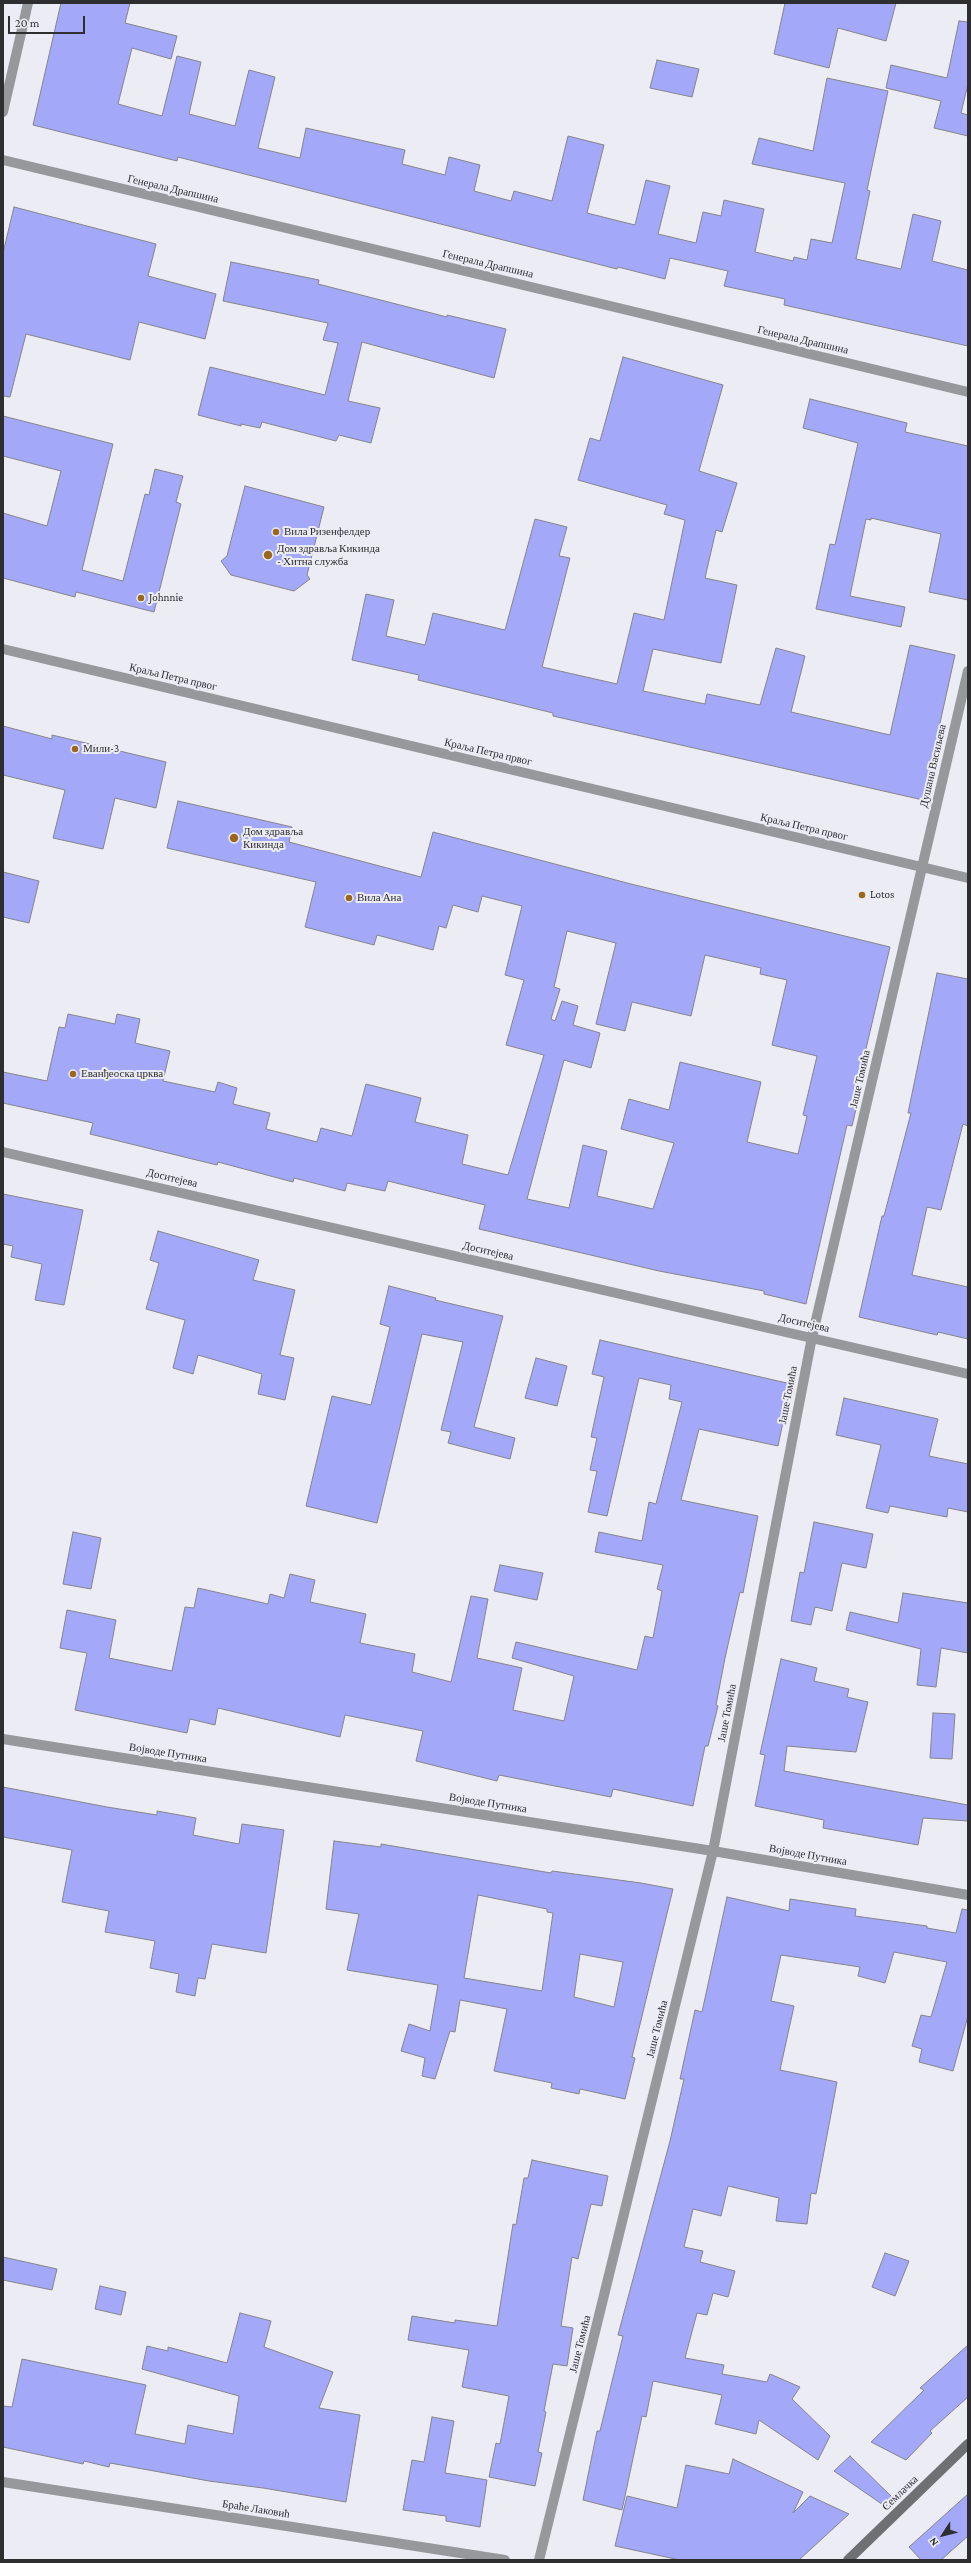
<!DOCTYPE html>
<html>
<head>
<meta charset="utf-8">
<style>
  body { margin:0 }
  #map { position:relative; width:971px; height:2563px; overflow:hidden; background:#ebecf4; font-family:"Crimson Pro",serif }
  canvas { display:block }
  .frame { position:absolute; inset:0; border:4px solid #2e2e31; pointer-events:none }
  .north { position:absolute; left:923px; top:2515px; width:40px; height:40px; -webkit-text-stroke:3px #ebecf4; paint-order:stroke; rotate:234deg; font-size:11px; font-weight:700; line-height:16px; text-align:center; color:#2e2e31 }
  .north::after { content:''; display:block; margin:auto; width:14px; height:18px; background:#2e2e31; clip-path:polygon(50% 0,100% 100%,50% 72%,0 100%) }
  .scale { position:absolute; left:8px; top:16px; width:77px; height:18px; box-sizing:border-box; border:2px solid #2e2e31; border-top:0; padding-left:5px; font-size:12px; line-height:14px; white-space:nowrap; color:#2e2e31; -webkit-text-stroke:3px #ebecf4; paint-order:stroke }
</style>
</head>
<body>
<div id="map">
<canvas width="971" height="2563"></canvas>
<div class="frame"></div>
<div class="north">N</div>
<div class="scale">20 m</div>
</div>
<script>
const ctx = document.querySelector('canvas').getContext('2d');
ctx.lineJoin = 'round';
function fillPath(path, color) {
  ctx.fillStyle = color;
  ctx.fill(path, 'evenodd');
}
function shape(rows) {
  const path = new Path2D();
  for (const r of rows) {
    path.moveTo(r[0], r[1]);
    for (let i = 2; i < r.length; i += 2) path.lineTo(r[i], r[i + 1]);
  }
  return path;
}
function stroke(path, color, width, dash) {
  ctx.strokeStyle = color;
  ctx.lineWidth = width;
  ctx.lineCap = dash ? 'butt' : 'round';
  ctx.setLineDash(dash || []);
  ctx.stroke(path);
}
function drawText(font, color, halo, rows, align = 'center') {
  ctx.font = font + ' "Crimson Pro",serif';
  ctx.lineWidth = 4;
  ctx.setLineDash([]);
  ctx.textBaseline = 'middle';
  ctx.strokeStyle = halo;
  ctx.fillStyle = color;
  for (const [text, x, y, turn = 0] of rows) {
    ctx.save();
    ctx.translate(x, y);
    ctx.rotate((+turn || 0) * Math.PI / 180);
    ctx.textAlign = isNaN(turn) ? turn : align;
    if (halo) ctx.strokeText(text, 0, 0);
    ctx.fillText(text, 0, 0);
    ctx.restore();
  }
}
const building = shape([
  [61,3,130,3,125,23,177,36,171,59,132,48,118,104,162,116,177,56,201,62,189,114,235,126,249,70,275,77,258,148,300,158,306,128,405,150,402,164,445,175,449,157,480,165,474,191,511,201,514,191,552,201,568,136,604,145,587,213,635,225,646,180,670,186,658,234,696,243,703,212,721,216,724,200,764,209,755,252,793,261,794,257,807,260,811,239,832,243,845,183,752,164,759,138,813,151,827,78,888,91,867,190,870,191,856,259,901,269,913,214,941,221,932,261,968,270,968,346,784,305,785,299,724,286,728,271,670,258,665,279,618,267,617,269,178,157,177,161,33,125,61,3],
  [785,3,896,3,886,41,838,28,829,68,774,54,785,3],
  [959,21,968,22,968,84,961,113,968,115,968,136,934,128,941,101,886,88,891,65,947,78,959,21],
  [657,60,699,69,692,97,650,88,657,60],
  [14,207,156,244,148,276,216,294,205,339,139,322,130,360,26,334,10,397,3,396,3,253,14,207],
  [231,262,319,280,318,284,447,317,447,315,506,329,494,378,362,342,348,401,380,408,371,443,339,435,336,441,262,422,260,428,241,424,241,426,198,415,210,367,325,395,338,343,323,340,328,323,223,301,231,262],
  [623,357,723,385,699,471,737,483,722,532,716,530,705,578,737,585,721,663,653,649,643,691,705,704,707,694,760,705,776,648,805,656,791,712,890,735,910,645,955,655,923,800,553,716,553,713,418,680,419,675,352,660,366,594,394,600,386,636,425,645,433,613,505,630,535,519,567,527,559,556,570,558,542,667,617,684,634,613,664,620,685,520,664,514,667,505,578,480,590,438,600,441,623,357],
  [810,399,907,423,905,432,968,446,968,600,929,592,941,534,871,518,871,520,866,519,850,596,905,607,901,627,816,609,830,544,835,545,858,443,803,428,810,399],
  [3,416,113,444,82,570,123,581,145,494,149,495,155,469,183,476,176,502,181,504,154,612,76,592,75,597,3,578,3,513,47,526,61,471,3,456,3,416],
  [245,486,324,507,307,575,310,579,294,591,231,575,221,561,227,556,245,486],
  [3,726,52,739,52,735,166,762,156,808,115,798,103,849,53,838,65,790,3,775,3,726],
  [178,801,292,827,289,842,421,877,433,832,631,884,890,947,856,1091,860,1092,852,1126,847,1125,806,1304,764,1294,764,1291,659,1271,479,1229,485,1205,388,1181,385,1191,347,1183,345,1191,294,1178,293,1182,218,1162,217,1165,90,1134,93,1123,3,1103,3,1072,47,1081,59,1027,65,1028,68,1014,115,1024,117,1014,140,1019,135,1043,170,1051,163,1081,215,1092,218,1082,237,1088,233,1104,270,1113,266,1129,317,1142,321,1128,352,1136,366,1084,421,1098,415,1122,468,1135,462,1164,508,1175,544,1055,506,1045,524,980,505,975,522,906,482,896,478,912,453,905,446,928,439,926,433,950,377,935,374,945,305,927,316,882,167,848,178,801],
  [567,931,616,943,596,1024,625,1031,632,1002,691,1016,705,955,761,968,760,974,787,980,772,1045,817,1056,803,1115,807,1116,798,1154,747,1142,761,1082,680,1062,669,1110,629,1099,621,1129,674,1143,653,1209,597,1196,607,1151,583,1145,569,1208,527,1199,564,1060,591,1068,600,1033,573,1025,578,1006,562,1001,555,1021,551,1019,560,989,554,987,567,931],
  [3,872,39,881,29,923,3,917,3,872],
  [937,973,968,979,968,1126,963,1124,941,1210,927,1207,912,1275,968,1287,968,1339,938,1332,937,1335,859,1317,882,1216,884,1216,911,1113,908,1113,937,973],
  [3,1194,83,1210,64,1305,35,1300,42,1264,11,1257,13,1246,3,1244,3,1194],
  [158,1231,259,1260,253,1280,295,1290,280,1355,294,1358,285,1400,258,1394,262,1374,229,1364,198,1355,193,1374,173,1368,185,1320,146,1309,159,1263,150,1260,158,1231],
  [389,1286,436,1298,435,1300,503,1316,474,1427,515,1438,510,1459,448,1443,451,1432,441,1430,463,1342,422,1334,377,1523,306,1506,332,1396,371,1405,390,1327,380,1324,389,1286],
  [600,1340,791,1384,778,1446,699,1429,681,1500,758,1516,743,1593,740,1592,725,1658,716,1705,718,1706,708,1746,705,1746,693,1806,613,1789,611,1797,499,1775,497,1781,416,1761,423,1731,345,1715,340,1737,218,1708,215,1725,190,1719,187,1733,75,1710,87,1653,60,1648,67,1610,116,1620,109,1658,172,1671,185,1607,194,1608,198,1588,268,1604,270,1594,284,1598,290,1574,315,1580,310,1602,366,1614,360,1643,415,1654,412,1672,451,1682,471,1596,488,1599,477,1658,522,1668,513,1710,564,1721,574,1676,512,1658,516,1642,637,1670,645,1636,653,1638,662,1591,657,1589,663,1565,595,1552,599,1532,642,1541,649,1502,656,1504,682,1402,669,1399,671,1385,639,1378,607,1516,588,1512,597,1471,590,1470,597,1438,591,1437,604,1377,592,1374,600,1340],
  [536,1358,567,1366,557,1406,525,1398,536,1358],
  [844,1398,938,1419,929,1456,968,1464,968,1512,948,1508,947,1517,890,1506,888,1513,866,1508,881,1445,836,1435,844,1398],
  [814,1522,873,1534,866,1568,842,1563,832,1611,815,1607,811,1625,791,1621,800,1572,804,1573,814,1522],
  [73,1532,101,1538,91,1589,63,1584,73,1532],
  [500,1565,543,1573,537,1600,494,1591,500,1565],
  [903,1593,968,1603,968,1653,941,1648,936,1687,917,1685,921,1649,846,1630,850,1612,898,1623,903,1593],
  [781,1659,817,1668,814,1681,849,1689,847,1697,868,1702,856,1752,787,1746,784,1771,968,1805,968,1821,923,1818,918,1845,823,1828,824,1820,755,1806,765,1755,760,1754,781,1659],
  [933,1713,955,1714,952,1759,930,1758,933,1713],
  [3,1787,107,1807,157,1815,157,1811,196,1818,193,1835,239,1844,242,1824,284,1830,266,1953,212,1944,205,1979,198,1978,195,1996,176,1992,179,1974,150,1968,155,1941,105,1932,109,1911,62,1902,72,1850,3,1837,3,1787],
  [334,1841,381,1847,381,1844,551,1873,552,1871,641,1883,673,1889,632,2057,635,2058,625,2099,580,2089,579,2094,551,2088,552,2083,494,2071,507,2009,460,2000,455,2032,450,2031,435,2079,422,2076,425,2058,401,2051,409,2024,430,2031,438,1985,347,1970,359,1914,326,1909,334,1841],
  [478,1895,547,1909,547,1912,553,1913,542,1991,464,1978,478,1895],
  [580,1954,623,1962,614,2007,574,1997,580,1954],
  [727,1897,789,1911,790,1899,856,1909,855,1916,927,1926,927,1928,956,1933,962,1909,968,1910,968,2016,953,2071,919,2062,922,2049,912,2046,921,2015,931,2017,947,1962,894,1952,885,1983,858,1976,860,1967,781,1955,771,2001,794,2006,780,2070,837,2082,816,2194,811,2193,807,2224,776,2221,779,2198,728,2186,721,2216,693,2209,684,2247,703,2251,700,2262,735,2271,728,2297,713,2293,707,2315,697,2313,685,2358,724,2365,722,2374,767,2382,770,2374,800,2387,792,2399,830,2436,818,2460,759,2420,756,2434,715,2424,722,2395,653,2381,646,2417,642,2416,622,2510,583,2500,597,2431,600,2431,623,2336,618,2335,670,2141,684,2079,680,2079,695,2010,702,2012,727,1897],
  [532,2160,608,2176,602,2206,591,2204,578,2259,572,2257,561,2326,573,2328,567,2366,553,2364,544,2411,546,2412,538,2452,542,2453,535,2486,489,2477,496,2443,500,2444,509,2396,462,2387,469,2350,408,2340,412,2316,455,2323,455,2320,497,2326,513,2224,516,2225,524,2178,528,2178,532,2160],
  [885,2253,909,2261,895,2296,872,2287,885,2253],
  [3,2257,57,2269,52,2290,3,2280,3,2257],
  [100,2286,126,2292,121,2315,95,2309,100,2286],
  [240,2313,271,2321,264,2347,333,2372,319,2408,360,2415,346,2502,263,2488,209,2481,110,2463,109,2467,84,2461,83,2464,3,2447,3,2406,12,2407,22,2359,146,2385,135,2434,185,2444,188,2425,233,2434,239,2396,142,2369,147,2346,168,2351,168,2347,227,2363,240,2313],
  [968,2345,968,2397,930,2431,932,2433,906,2460,871,2442,924,2390,920,2388,968,2345],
  [432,2417,454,2421,445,2473,487,2480,480,2527,446,2521,446,2516,403,2510,412,2460,424,2462,432,2417],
  [850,2456,893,2498,886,2507,834,2471,850,2456],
  [733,2459,803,2492,793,2513,810,2496,849,2514,799,2560,680,2560,615,2546,627,2496,677,2508,686,2465,729,2474,733,2459],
  [968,2494,968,2536,941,2560,921,2560,909,2547,968,2494]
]);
fillPath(building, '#a4a8f8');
stroke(building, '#84848b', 1);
stroke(shape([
  [3,112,28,3],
  [3,160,968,392],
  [3,1152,968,1374],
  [3,1739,713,1851,968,1895],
  [3,2482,505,2560],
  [539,2560,713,1851,812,1337,968,671]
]), '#97989b', 10);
stroke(shape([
  [3,649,968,878]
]), '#97989b', 10);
stroke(shape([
  [848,2560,968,2444]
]), '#6f7074', 10);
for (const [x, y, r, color] of [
  [276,532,4,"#9b671d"],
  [268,555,5,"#9b671d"],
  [141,598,4,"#9b671d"],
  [75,749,4,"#9b671d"],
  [234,838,5,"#9b671d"],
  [862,895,4,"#9b671d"],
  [349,898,4,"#9b671d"],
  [73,1074,4,"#9b671d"]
]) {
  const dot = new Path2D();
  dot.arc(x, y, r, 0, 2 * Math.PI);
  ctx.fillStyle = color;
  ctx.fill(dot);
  stroke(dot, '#ebecf4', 1.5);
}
drawText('11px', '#2e2e31', '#ebecf4', [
  ["Генерала Драпшина",173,189,13],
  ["Генерала Драпшина",488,264,13],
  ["Генерала Драпшина",803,340,13],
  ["Краља Петра првог",173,677,13],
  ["Краља Петра првог",488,752,13],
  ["Душана Васиљева",933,766,-77],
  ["Краља Петра првог",804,827,13],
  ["Јаше Томића",860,1079,-77],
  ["Доситејева",172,1178,13],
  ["Доситејева",488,1251,13],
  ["Доситејева",804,1323,13],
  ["Јаше Томића",788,1395,-79],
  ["Јаше Томића",727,1713,-79],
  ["Војводе Путника",168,1753,9],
  ["Војводе Путника",488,1803,9],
  ["Војводе Путника",808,1855,10],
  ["Јаше Томића",657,2029,-76],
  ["Јаше Томића",580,2344,-76],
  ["Семлачка",900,2493,-44],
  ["Браће Лаковић",256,2509,9]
]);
drawText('11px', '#2e2e31', '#ebecf4', [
  ["Вила Ризенфелдер",284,532],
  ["Дом здравља Кикинда",277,549],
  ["- Хитна служба",277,562],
  ["Johnnie",149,598],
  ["Мили-3",83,749],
  ["Дом здравља",243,832],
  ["Кикинда",243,845],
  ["Lotos",870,895],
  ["Вила Ана",357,898],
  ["Еванђеоска црква",81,1074]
], 'left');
</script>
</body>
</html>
